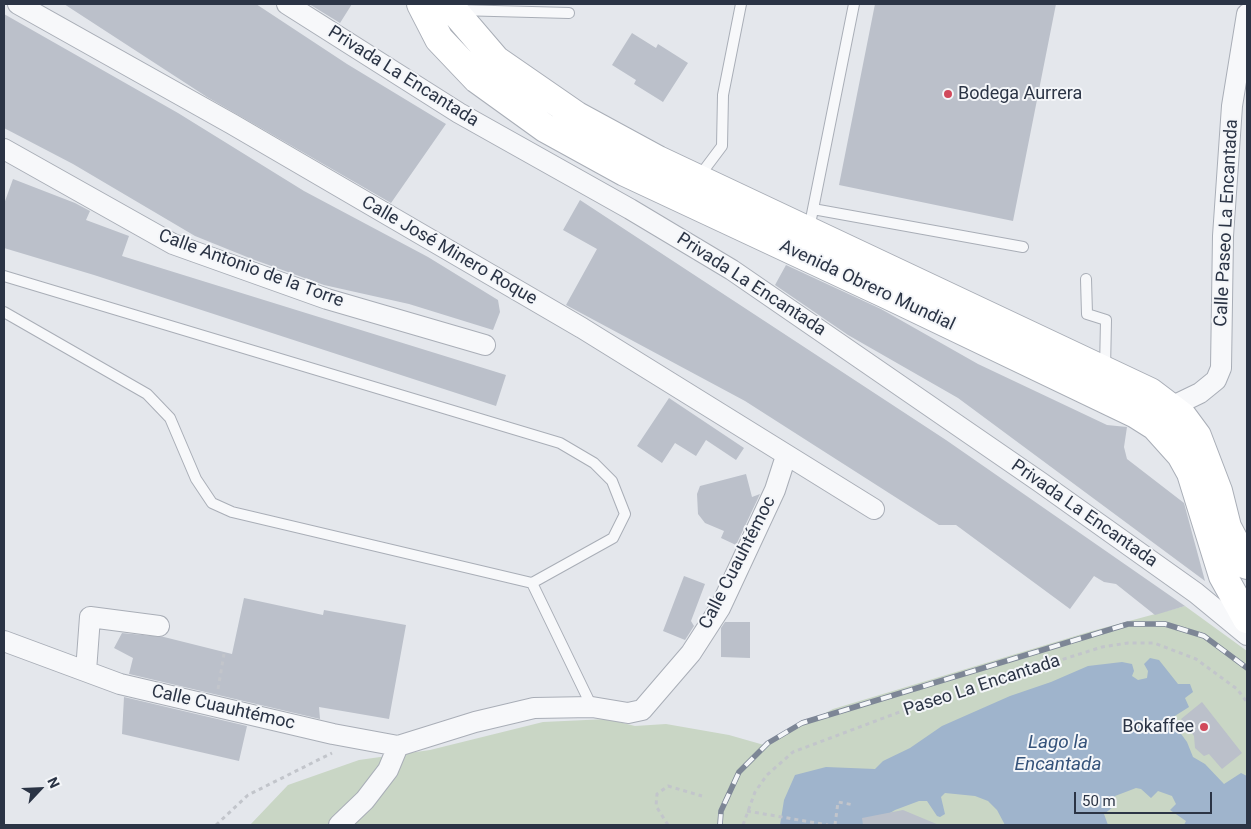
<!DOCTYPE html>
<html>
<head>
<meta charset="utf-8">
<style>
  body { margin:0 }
  #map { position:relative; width:1251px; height:829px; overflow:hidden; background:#e4e7ec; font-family:Roboto,sans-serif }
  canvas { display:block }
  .frame { position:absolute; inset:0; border:5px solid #2b3445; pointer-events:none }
  .north { position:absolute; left:15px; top:764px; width:50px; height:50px; -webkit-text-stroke:4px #f4f6f9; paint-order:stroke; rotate:65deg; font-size:14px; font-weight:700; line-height:20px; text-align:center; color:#2b3445 }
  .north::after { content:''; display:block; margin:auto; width:18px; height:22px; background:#2b3445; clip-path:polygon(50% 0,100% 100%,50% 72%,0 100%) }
  .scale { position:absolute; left:1074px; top:792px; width:138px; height:22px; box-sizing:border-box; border:2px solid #2b3445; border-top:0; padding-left:6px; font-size:15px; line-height:18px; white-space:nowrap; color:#2b3445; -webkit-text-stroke:4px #f4f6f9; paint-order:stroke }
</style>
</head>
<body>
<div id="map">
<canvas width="1251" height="829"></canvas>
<div class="frame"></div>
<div class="north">N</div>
<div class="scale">50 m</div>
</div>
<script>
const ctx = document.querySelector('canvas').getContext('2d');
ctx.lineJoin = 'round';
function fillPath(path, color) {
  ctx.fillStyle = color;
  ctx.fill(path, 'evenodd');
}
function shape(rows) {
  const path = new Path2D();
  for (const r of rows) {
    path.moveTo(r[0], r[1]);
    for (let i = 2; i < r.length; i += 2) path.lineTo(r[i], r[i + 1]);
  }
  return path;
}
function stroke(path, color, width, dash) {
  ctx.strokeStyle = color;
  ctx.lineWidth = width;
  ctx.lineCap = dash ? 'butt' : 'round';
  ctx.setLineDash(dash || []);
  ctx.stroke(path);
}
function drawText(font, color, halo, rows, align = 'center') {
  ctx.font = font + ' Roboto,sans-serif';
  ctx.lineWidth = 4;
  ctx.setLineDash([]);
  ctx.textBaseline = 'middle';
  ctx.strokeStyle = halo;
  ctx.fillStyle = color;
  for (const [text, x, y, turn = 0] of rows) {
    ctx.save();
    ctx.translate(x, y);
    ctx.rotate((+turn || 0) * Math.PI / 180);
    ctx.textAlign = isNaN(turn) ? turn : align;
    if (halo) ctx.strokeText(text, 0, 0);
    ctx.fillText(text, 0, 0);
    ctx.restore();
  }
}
fillPath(shape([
  [1185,606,1247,651,1247,825,250,825,288,785,359,760,430,750,543,722,607,719,635,726,666,724,729,735,764,745,833,709,1092,631]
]), '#c9d6c5');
fillPath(shape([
  [1150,658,1159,660,1178,684,1190,684,1193,692,1185,698,1189,707,1170,719,1187,742,1193,757,1205,764,1224,784,1241,773,1247,776,1247,825,1184,825,1186,821,1170,810,1176,804,1172,796,1158,791,1151,798,1141,789,1136,788,1115,796,1113,807,1104,814,1108,825,1005,825,997,810,988,801,975,796,945,793,941,797,945,814,940,817,937,816,927,801,919,801,895,810,885,816,878,825,780,825,784,800,795,775,826,767,875,769,883,761,910,748,942,726,1010,696,1051,682,1088,666,1122,662,1132,664,1134,671,1132,676,1138,680,1147,678,1148,671,1144,664]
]), '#9fb4cc');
fillPath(shape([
  [64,4,256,4,347,64,446,124,391,203,207,97],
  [309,4,352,4,340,23],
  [875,4,1056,4,1013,221,839,185],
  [4,14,178,113,304,191,428,257,498,300,500,312,493,330,409,304,324,285,252,259,195,236,73,164,4,128],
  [632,33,656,48,658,44,688,63,663,102,634,84,636,80,612,65],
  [13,179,75,203,90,211,86,220,129,236,122,256,506,375,496,406,94,275,4,248,4,204],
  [580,200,946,440,1185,606,1155,615,1116,584,1104,582,1094,576,1070,609,956,525,939,525,745,401,566,305,597,249,563,230],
  [786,265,881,309,978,364,1107,425,1127,427,1124,447,1127,459,1184,503,1205,581,958,398,848,335,775,285],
  [669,398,744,448,736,460,706,440,696,456,675,443,662,463,637,446],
  [746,474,752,497,760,494,736,545,721,538,724,531,705,523,698,514,697,494,700,486],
  [684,576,705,584,691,621,694,626,685,640,663,631],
  [244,598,323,615,324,610,406,625,389,719,319,707,320,719,129,674,133,658,114,648,122,633,164,637,232,654],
  [725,622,750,622,750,658,721,657,721,628],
  [124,697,247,726,239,761,122,734],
  [1202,702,1242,753,1222,769,1209,754,1204,756,1195,748,1194,736,1181,719],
  [903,810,939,825,863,825,862,818]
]), '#bbc0ca');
const service = shape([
  [457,10,569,13],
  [698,178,722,146,723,95,741,4],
  [813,209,1023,247],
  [809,229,854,4],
  [4,276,560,443,594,463,612,481,625,514,613,538,532,583,232,512,212,503,196,479,170,418,147,394,4,312],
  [1086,279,1087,314,1106,320,1105,369],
  [532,583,592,707]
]);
const minor = shape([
  [18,4,232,124,582,328,874,509],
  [287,4,459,113,630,209,732,270,1040,482,1196,593,1247,635],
  [4,149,173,244,327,299,485,345],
  [1171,407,1200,393,1216,380,1221,368,1223,236,1232,106,1247,14],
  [4,641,120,684,333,734,398,746],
  [86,671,90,617,159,626],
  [339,825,365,800,388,770,398,746,475,722,534,708,592,707,628,713,642,710,691,653,720,608,775,490,786,456]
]);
const secondary = shape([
  [421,4,439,39,477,79,545,128,625,172,888,295,1136,414,1155,426,1181,455,1191,473,1223,576,1247,619],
  [448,4,496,60,577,116,658,160,1150,392,1183,417,1197,436,1218,491,1227,527,1247,565]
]);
stroke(service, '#a9aeb7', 12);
stroke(minor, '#a9aeb7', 22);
stroke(secondary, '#a9aeb7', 30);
stroke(shape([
  [218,689,224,654],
  [747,811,828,825],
  [216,825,248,795,332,753],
  [668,825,656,806,657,794,668,786,702,796],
  [743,825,755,792,767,775,793,752,921,704,1102,647,1128,643,1154,643,1196,659,1237,689,1247,702],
  [835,825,838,802,854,805]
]), '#c2c5cb', 3, [4, 4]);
stroke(service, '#f7f8fa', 10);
stroke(minor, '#f7f8fa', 20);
stroke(secondary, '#fff', 28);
const rail = shape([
  [720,825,721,811,739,772,768,743,802,723,1128,624,1165,624,1204,636,1247,668]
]);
stroke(rail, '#7d8696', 5.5);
stroke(rail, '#f4f6f9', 4, [11]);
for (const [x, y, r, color] of [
  [948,94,5,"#d1495b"],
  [1204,727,5,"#d1495b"]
]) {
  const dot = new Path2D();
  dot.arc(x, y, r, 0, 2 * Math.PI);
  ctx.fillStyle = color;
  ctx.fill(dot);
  stroke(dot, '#f4f6f9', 2);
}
drawText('18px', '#2b3445', '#f4f6f9', [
  ["Privada La Encantada",403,77,32],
  ["Calle Paseo La Encantada",1227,223,-87],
  ["Calle José Minero Roque",449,251,30],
  ["Calle Antonio de la Torre",251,269,20],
  ["Privada La Encantada",751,285,33],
  ["Avenida Obrero Mundial",867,286,25],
  ["Privada La Encantada",1084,514,35],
  ["Calle Cuauhtémoc",738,563,-63],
  ["Paseo La Encantada",982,686,-18],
  ["Calle Cuauhtémoc",223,708,13]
]);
drawText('18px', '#2b3445', '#f4f6f9', [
  ["Bodega Aurrera",958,94],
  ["Bokaffee",1194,727,"right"]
], 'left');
drawText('italic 19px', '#34527a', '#f4f6f9', [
  ["Lago la",1058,743],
  ["Encantada",1058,765]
]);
</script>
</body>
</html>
